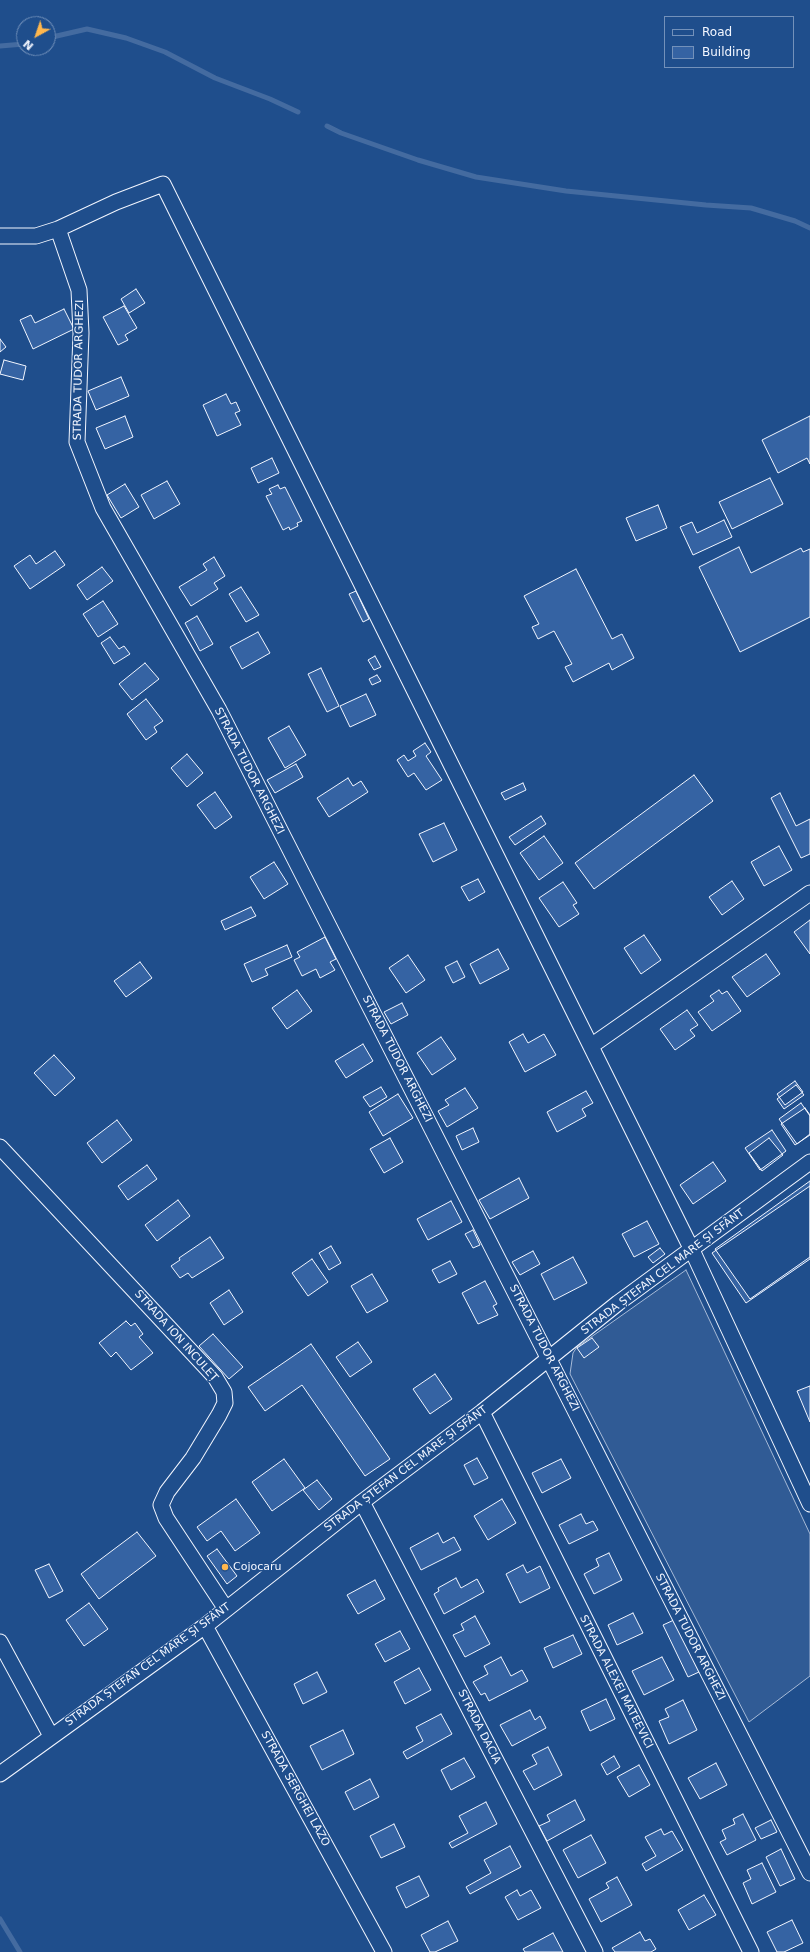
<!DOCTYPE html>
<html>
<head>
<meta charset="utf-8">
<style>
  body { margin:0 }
  #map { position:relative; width:810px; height:1952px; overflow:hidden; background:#1f4e8c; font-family:"DejaVu Sans",sans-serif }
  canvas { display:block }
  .legend { position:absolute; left:664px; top:16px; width:130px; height:52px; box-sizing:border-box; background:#1f4e8c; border:1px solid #7391ba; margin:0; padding:5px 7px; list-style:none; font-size:12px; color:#f2f6ff }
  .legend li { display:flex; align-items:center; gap:8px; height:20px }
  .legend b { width:20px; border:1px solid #7391ba }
  .north { position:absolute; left:16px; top:16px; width:40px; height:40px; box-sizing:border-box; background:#1f4e8c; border:1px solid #7391ba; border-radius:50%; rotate:220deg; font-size:11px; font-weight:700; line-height:16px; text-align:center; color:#f2f6ff }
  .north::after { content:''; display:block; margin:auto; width:14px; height:18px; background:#ffb74d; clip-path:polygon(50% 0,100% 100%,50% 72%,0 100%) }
</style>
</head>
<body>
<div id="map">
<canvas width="810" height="1952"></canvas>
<ul class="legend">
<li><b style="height:5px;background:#1f4e8c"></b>Road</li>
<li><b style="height:11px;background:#3563a3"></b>Building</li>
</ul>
<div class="north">N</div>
</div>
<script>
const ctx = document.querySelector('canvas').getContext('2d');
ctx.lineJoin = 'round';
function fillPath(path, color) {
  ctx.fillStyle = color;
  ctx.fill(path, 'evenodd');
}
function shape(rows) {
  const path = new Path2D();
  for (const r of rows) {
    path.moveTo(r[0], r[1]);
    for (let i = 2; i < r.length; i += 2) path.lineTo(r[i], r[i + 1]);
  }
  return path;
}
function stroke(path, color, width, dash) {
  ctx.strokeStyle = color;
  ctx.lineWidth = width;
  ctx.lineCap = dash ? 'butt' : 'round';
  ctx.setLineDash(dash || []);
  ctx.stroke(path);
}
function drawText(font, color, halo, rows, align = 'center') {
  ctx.font = font + ' "DejaVu Sans",sans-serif';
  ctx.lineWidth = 3;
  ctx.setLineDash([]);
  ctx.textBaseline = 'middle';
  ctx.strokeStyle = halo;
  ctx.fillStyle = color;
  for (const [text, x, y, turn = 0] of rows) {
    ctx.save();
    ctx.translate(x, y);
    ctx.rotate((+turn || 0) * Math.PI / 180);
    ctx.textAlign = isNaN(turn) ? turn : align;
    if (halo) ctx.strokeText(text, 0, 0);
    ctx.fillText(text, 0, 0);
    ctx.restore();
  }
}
const built = shape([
  [686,1270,810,1534,810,1676,749,1722,570,1374,573,1353,577,1347,686,1270]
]);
fillPath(built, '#305b95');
stroke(built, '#a8bbd7', 1);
stroke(shape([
  [48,38,87,29,126,38,165,52,215,78,270,99,298,112],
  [0,46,24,44],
  [327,126,341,133,418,160,476,177,566,191,706,205,751,208,795,221,810,228],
  [0,1919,20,1952]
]), '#446ba0', 5);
const building = shape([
  [136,289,145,303,129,313,121,299,136,289],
  [124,306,137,328,125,335,128,340,118,345,103,317,124,306],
  [64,309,74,329,33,349,20,320,31,315,35,323,64,309],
  [0,339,6,347,0,352,0,339],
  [4,360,26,366,23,380,0,374,4,360],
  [121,377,129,396,96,410,88,391,121,377],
  [226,394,231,404,236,402,240,411,235,413,241,425,217,436,203,405,226,394],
  [125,416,133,437,105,449,96,428,125,416],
  [810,416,810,464,807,458,778,473,762,440,810,416],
  [272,458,279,473,258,483,251,468,272,458],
  [770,478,783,504,732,529,719,502,770,478],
  [167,481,180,504,154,519,141,495,167,481],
  [125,484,139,507,121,518,107,495,125,484],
  [278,485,280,489,285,487,302,521,297,523,298,526,290,530,289,527,283,530,266,496,272,494,269,489,278,485],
  [658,505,667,528,636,541,626,518,658,505],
  [724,520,732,537,693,555,680,527,692,522,697,533,724,520],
  [739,547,751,573,801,548,803,552,810,549,810,617,740,652,699,567,739,547],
  [55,551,65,565,30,589,14,566,30,555,36,564,55,551],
  [214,557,225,576,214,583,218,589,191,606,179,587,207,570,203,564,214,557],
  [102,567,113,581,87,600,77,585,102,567],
  [576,569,612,639,622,634,634,658,612,670,609,663,573,682,565,667,572,664,554,631,538,639,532,627,539,624,524,596,576,569],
  [241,587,259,615,246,622,229,594,241,587],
  [356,591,369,619,363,622,349,594,356,591],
  [103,601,118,624,98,637,83,614,103,601],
  [197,616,213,644,200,651,185,623,197,616],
  [258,632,270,653,242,669,230,647,258,632],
  [110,637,119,649,124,646,130,654,114,664,101,643,110,637],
  [375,656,381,667,374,670,368,660,375,656],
  [145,663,159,679,132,700,119,684,145,663],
  [321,668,339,706,327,712,308,674,321,668],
  [377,675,381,681,372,685,369,679,377,675],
  [366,694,376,715,350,727,340,706,366,694],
  [146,699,163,721,154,727,157,732,146,740,127,714,146,699],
  [289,726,306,755,285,768,268,738,289,726],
  [425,743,431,752,426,756,442,780,426,790,414,773,408,777,397,760,404,755,408,761,416,756,413,751,425,743],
  [187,754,203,773,187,787,171,768,187,754],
  [296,764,303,777,275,793,267,780,296,764],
  [694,775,713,801,594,889,575,863,694,775],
  [348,778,353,786,361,781,368,792,329,817,317,798,348,778],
  [523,783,526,790,505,800,501,793,523,783],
  [215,792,232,817,215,829,197,805,215,792],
  [780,793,796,826,810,819,810,854,801,858,771,798,780,793],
  [541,816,546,824,515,845,509,837,541,816],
  [444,823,457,850,433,862,419,834,444,823],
  [544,836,563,863,539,880,520,853,544,836],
  [779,846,792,870,764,886,751,862,779,846],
  [274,862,288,884,264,899,250,877,274,862],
  [478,879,485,892,469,901,461,887,478,879],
  [732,881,744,899,722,915,709,897,732,881],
  [563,882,577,903,573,905,579,914,559,927,539,898,563,882],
  [251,907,256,916,225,930,221,921,251,907],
  [810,920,810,954,794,932,810,920],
  [644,935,661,960,641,974,624,948,644,935],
  [325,937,336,959,330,962,335,970,320,978,316,969,302,976,294,960,300,957,297,952,325,937],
  [287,945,292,957,265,969,268,975,252,982,244,964,287,945],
  [498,949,509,969,480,984,470,964,498,949],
  [766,954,780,974,747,997,732,977,766,954],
  [408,955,425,980,406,993,389,968,408,955],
  [457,961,465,977,453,983,445,967,457,961],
  [140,962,152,978,126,997,114,981,140,962],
  [297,990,312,1011,287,1029,272,1008,297,990],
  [719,990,722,994,727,991,741,1011,712,1031,698,1012,714,1001,710,996,719,990],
  [402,1003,408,1015,391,1024,384,1012,402,1003],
  [687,1010,698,1025,690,1030,695,1036,675,1050,660,1029,687,1010],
  [523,1034,528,1043,544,1034,556,1055,525,1072,509,1042,523,1034],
  [441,1037,456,1059,432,1075,417,1053,441,1037],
  [363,1044,373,1061,346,1078,335,1061,363,1044],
  [54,1055,75,1078,55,1096,34,1073,54,1055],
  [795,1081,803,1092,785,1105,777,1094,795,1081],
  [796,1085,804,1095,784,1109,777,1099,796,1085],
  [381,1087,387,1097,370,1107,363,1097,381,1087],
  [465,1088,478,1108,447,1127,438,1111,449,1105,445,1100,465,1088],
  [586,1091,593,1103,582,1109,586,1116,557,1132,547,1112,586,1091],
  [398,1094,413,1118,383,1136,369,1112,398,1094],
  [801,1103,810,1116,810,1134,797,1144,779,1119,801,1103],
  [805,1108,810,1115,810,1135,795,1145,781,1124,805,1108],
  [117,1120,132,1140,102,1163,87,1143,117,1120],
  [473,1128,479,1142,462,1150,456,1136,473,1128],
  [772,1130,786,1151,760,1170,745,1148,772,1130],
  [390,1138,403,1162,384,1173,370,1149,390,1138],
  [769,1138,783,1155,762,1171,749,1153,769,1138],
  [713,1162,726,1181,693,1204,680,1185,713,1162],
  [147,1165,157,1179,128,1200,118,1186,147,1165],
  [519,1178,529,1198,490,1219,479,1200,519,1178],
  [810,1181,810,1257,750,1299,715,1249,810,1181],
  [810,1186,810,1259,746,1303,712,1253,810,1186],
  [178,1200,190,1216,157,1241,145,1225,178,1200],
  [451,1201,462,1222,428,1240,417,1219,451,1201],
  [647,1221,659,1244,634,1257,622,1234,647,1221],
  [473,1230,480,1245,473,1248,465,1234,473,1230],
  [210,1237,224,1258,192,1278,188,1273,180,1278,171,1266,180,1260,179,1258,210,1237],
  [331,1246,341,1263,329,1270,319,1253,331,1246],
  [660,1248,665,1254,653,1263,648,1257,660,1248],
  [533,1251,540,1264,520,1275,512,1262,533,1251],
  [573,1257,587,1283,554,1300,541,1274,573,1257],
  [312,1259,328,1282,308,1296,292,1273,312,1259],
  [450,1261,457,1274,439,1283,432,1270,450,1261],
  [372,1274,388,1301,367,1313,351,1286,372,1274],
  [485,1281,497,1304,493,1306,498,1315,478,1324,462,1293,485,1281],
  [229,1290,243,1312,224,1325,210,1303,229,1290],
  [126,1321,131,1326,135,1323,143,1334,139,1337,153,1353,131,1370,116,1352,111,1357,99,1343,126,1321],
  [213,1334,243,1367,229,1379,199,1346,213,1334],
  [592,1338,599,1347,584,1358,577,1348,592,1338],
  [358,1342,372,1362,350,1377,336,1357,358,1342],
  [311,1344,390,1459,365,1476,302,1385,265,1411,248,1387,311,1344],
  [435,1374,452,1399,430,1414,413,1389,435,1374],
  [810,1386,810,1422,797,1391,810,1386],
  [477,1458,488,1478,474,1485,464,1465,477,1458],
  [284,1459,305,1488,272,1511,252,1482,284,1459],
  [561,1459,571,1478,542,1493,532,1473,561,1459],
  [317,1480,332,1499,319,1510,303,1490,317,1480],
  [236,1499,260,1533,235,1551,221,1531,207,1541,197,1527,236,1499],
  [502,1499,516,1523,488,1540,474,1516,502,1499],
  [581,1514,586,1524,593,1521,598,1530,569,1544,559,1525,581,1514],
  [137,1532,156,1556,99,1599,81,1574,137,1532],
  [438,1533,443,1543,454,1537,461,1550,421,1570,410,1548,438,1533],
  [217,1549,237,1576,227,1584,207,1556,217,1549],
  [609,1553,622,1580,594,1594,584,1574,599,1566,596,1559,609,1553],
  [49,1564,63,1591,49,1598,35,1570,49,1564],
  [523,1565,527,1573,540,1566,550,1588,520,1603,506,1574,523,1565],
  [456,1578,461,1588,477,1579,484,1592,444,1614,434,1594,439,1591,438,1588,456,1578],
  [375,1580,385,1599,358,1614,347,1595,375,1580],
  [89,1603,108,1629,84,1646,66,1620,89,1603],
  [633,1613,643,1633,617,1645,608,1625,633,1613],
  [475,1616,490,1644,465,1657,453,1635,464,1630,461,1624,475,1616],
  [674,1620,699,1672,688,1677,663,1625,674,1620],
  [400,1631,410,1649,385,1662,375,1644,400,1631],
  [573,1635,582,1654,553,1668,544,1648,573,1635],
  [501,1657,511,1676,522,1670,528,1681,489,1701,485,1693,481,1695,473,1682,488,1674,484,1666,501,1657],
  [662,1657,674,1680,644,1695,632,1671,662,1657],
  [419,1668,431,1690,405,1704,394,1682,419,1668],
  [317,1672,327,1692,303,1704,294,1684,317,1672],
  [606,1699,615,1719,590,1731,581,1711,606,1699],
  [683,1700,697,1730,669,1744,659,1721,669,1717,665,1709,683,1700],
  [530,1710,535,1720,540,1716,546,1728,512,1746,500,1725,530,1710],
  [441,1714,452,1734,407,1759,403,1752,423,1741,416,1727,441,1714],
  [343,1730,354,1754,322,1770,310,1746,343,1730],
  [548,1747,562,1775,534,1790,523,1771,537,1764,532,1755,548,1747],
  [614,1756,620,1767,607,1775,601,1764,614,1756],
  [464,1758,475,1777,451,1790,441,1770,464,1758],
  [716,1763,727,1785,700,1799,688,1778,716,1763],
  [639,1765,650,1785,629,1797,617,1777,639,1765],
  [370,1779,379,1797,354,1810,345,1792,370,1779],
  [575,1800,585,1820,547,1841,539,1826,550,1821,547,1815,575,1800],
  [486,1802,497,1824,452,1848,449,1843,468,1833,459,1816,486,1802],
  [743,1814,756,1840,727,1855,720,1842,726,1839,722,1830,735,1824,733,1819,743,1814],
  [771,1820,777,1832,761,1839,755,1828,771,1820],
  [394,1824,405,1847,381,1858,370,1836,394,1824],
  [661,1829,664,1835,672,1831,683,1850,646,1871,642,1864,656,1856,645,1837,661,1829],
  [591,1835,606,1863,578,1878,563,1850,591,1835],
  [510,1846,521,1867,470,1894,466,1887,491,1873,484,1860,510,1846],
  [781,1849,795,1879,780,1886,766,1857,781,1849],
  [762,1863,776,1892,752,1904,743,1883,751,1879,747,1870,762,1863],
  [419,1876,429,1896,406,1908,396,1887,419,1876],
  [617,1877,632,1905,601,1922,589,1899,609,1888,606,1883,617,1877],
  [517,1890,520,1896,531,1890,541,1908,518,1920,505,1897,517,1890],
  [704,1895,716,1915,689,1930,678,1910,704,1895],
  [792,1920,803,1943,784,1952,777,1952,767,1932,792,1920],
  [448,1921,458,1941,435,1952,430,1952,421,1935,448,1921],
  [640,1932,645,1941,650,1939,656,1949,651,1952,615,1952,612,1948,640,1932],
  [553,1933,563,1952,525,1952,523,1949,553,1933]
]);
fillPath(building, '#3563a3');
stroke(building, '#f2f6ff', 1);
const street = shape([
  [58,229,79,290,81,333,77,442,103,508,219,710,810,1873],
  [0,236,36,236,58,229,116,202,163,184,691,1248,810,1504],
  [591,1046,810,893],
  [0,1147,215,1377,224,1392,225,1403,219,1415,193,1458,167,1492,161,1505,166,1518,226,1609],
  [482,1412,751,1952],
  [362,1502,595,1952],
  [205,1626,384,1952],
  [0,1642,51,1736],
  [0,1774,205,1626,362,1502,482,1412,618,1303,810,1162]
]);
stroke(street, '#f2f6ff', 17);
stroke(street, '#1f4e8c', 15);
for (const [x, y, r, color] of [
  [225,1567,4,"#ffb74d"]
]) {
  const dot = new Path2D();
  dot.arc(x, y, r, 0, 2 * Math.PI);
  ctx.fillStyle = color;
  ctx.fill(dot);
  stroke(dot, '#1f4e8c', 1.5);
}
drawText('11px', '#f2f6ff', '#1f4e8c', [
  ["STRADA TUDOR ARGHEZI",79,370,-89],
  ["STRADA TUDOR ARGHEZI",249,771,63],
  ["STRADA TUDOR ARGHEZI",397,1059,63],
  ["STRADA ȘTEFAN CEL MARE ȘI SFÂNT",663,1272,-37],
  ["STRADA ION INCULEȚ",176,1336,48],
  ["STRADA TUDOR ARGHEZI",544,1348,63],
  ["STRADA ȘTEFAN CEL MARE ȘI SFÂNT",406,1469,-37],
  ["STRADA TUDOR ARGHEZI",690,1637,63],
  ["STRADA ȘTEFAN CEL MARE ȘI SFÂNT",148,1665,-36],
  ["STRADA ALEXEI MATEEVICI",616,1682,63],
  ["STRADA DACIA",479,1727,63],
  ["STRADA SERGHEI LAZO",295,1789,61]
]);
drawText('11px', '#f2f6ff', '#1f4e8c', [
  ["Cojocaru",233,1567]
], 'left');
</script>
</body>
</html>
